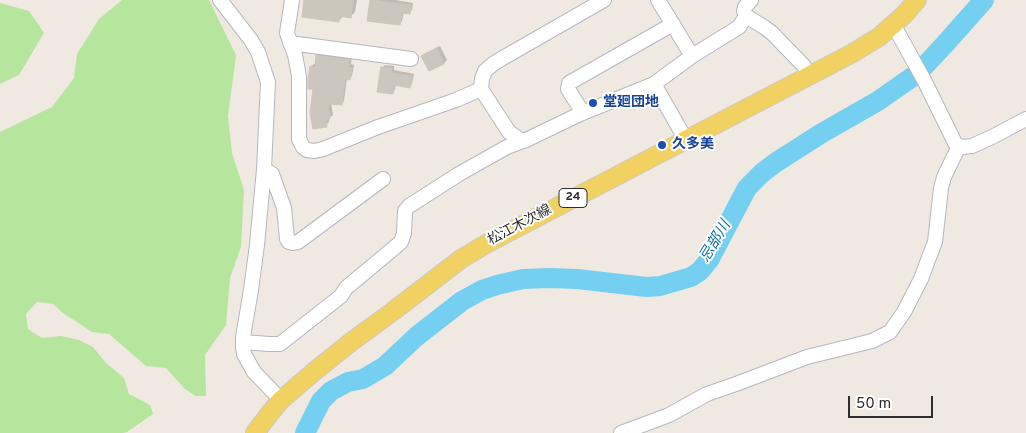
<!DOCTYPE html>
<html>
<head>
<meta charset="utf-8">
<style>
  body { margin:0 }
  #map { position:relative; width:1026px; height:433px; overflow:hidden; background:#efe9e1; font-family:Overpass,sans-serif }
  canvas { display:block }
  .scale { position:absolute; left:848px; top:396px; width:85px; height:22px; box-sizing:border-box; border:2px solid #2e2e2e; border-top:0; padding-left:6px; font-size:15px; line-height:18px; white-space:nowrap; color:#2e2e2e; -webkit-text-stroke:4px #fff; paint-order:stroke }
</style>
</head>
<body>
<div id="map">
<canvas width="1026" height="433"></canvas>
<div class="scale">50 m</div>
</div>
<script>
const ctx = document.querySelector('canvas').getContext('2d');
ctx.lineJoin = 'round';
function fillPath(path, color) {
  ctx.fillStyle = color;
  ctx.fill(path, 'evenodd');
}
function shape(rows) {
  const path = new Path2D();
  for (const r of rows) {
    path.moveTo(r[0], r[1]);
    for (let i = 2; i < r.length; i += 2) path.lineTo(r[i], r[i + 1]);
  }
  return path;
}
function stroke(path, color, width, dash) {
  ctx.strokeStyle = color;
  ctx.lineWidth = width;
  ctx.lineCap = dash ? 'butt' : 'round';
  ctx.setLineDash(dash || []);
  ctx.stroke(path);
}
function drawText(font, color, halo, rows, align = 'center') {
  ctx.font = font + ' Overpass,"Noto Sans JP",sans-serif';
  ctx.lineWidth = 4;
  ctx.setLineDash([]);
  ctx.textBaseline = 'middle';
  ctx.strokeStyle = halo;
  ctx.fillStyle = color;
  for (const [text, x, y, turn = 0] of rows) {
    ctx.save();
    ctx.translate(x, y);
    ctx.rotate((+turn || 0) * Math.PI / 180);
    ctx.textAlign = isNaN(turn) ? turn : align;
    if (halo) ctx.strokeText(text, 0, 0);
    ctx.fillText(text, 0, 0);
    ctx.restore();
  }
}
fillPath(shape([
  [122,0,209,0,236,55,228,116,232,153,244,190,241,247,230,278,226,325,205,355,206,396,196,396,185,389,166,368,146,366,109,334,92,332,63,313,53,304,37,302,26,314,28,329,42,338,61,336,79,340,93,347,105,362,124,378,129,394,150,405,153,414,127,432,123,433,0,433,0,132,52,107,74,78,77,54,99,19],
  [0,3,29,11,44,33,19,75,0,84]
]), '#b6e59e');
fillPath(shape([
  [306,0,357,0,355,12,350,17,344,16,338,21],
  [372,0,395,0,413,3,412,10,409,13,404,12,402,21,399,24,369,20],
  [440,46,447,60,444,63,429,69,423,56,426,53],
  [320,53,352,57,351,64,354,65,352,76,349,79,347,78,344,101,342,104,331,103,333,115,329,118,329,122,326,125,314,88,311,66,314,64,316,64,317,56],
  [385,65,394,66,394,70,414,74,412,84,409,87,396,84,395,90,392,93,382,68]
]), '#0003');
stroke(shape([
  [305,433,321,401,331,391,348,382,363,379,385,366,417,336,462,301,482,290,497,285,523,279,549,278,577,279,647,287,660,286,691,277,700,271,709,260,747,188,762,173,775,163,822,133,878,101,918,73,945,44,984,0]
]), '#75cff0', 20);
const building = shape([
  [304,0,353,0,351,18,340,16,339,22,302,17,304,0],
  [370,0,411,5,410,14,402,13,400,25,367,21,370,0],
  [437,48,444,64,429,71,421,56,437,48],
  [316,55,350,60,348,67,352,68,350,80,345,79,342,105,328,104,330,119,326,120,327,127,313,129,310,112,313,89,308,89,308,80,310,66,315,67,316,55],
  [381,67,392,68,391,73,412,76,410,88,394,85,393,94,377,92,381,67]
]);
fillPath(building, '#cbc7bf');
stroke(building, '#cbc5ba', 1);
const minor = shape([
  [220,0,251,40,258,52,268,82,264,169,257,245,251,290,243,337,243,348,244,354,254,372,281,400],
  [292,0,287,33,295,55,299,76,299,139,303,147,307,150,314,151,323,149,378,127,456,100,481,89],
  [604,0,501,59,493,64,485,71,482,79,481,89,509,132,520,140,526,140,580,114,654,84,692,56,658,0],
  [751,0,745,7,744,11,746,16,764,27,772,33,804,66],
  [893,24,924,80,956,145,962,147,972,146,992,137,1026,119],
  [290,43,411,59],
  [692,56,739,27,746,16],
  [654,84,686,140],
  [583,113,568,89,569,83,673,24],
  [264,169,272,174,284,208,287,239,289,242,293,243,298,242,383,179],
  [243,342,269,344,280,344,341,296,346,288,394,248,401,242,404,233,405,211,409,206,459,174,507,147,526,140],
  [621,433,669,415,707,394,736,384,807,357,872,341,890,332,904,312,921,279,928,260,935,242,941,188,944,177,959,146]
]);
const major = shape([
  [255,433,270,413,281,400,316,370,351,342,392,312,461,259,486,244,555,208,851,54,879,37,904,15,917,0]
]);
stroke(minor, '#b4b7c1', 16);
stroke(major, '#c9c9c9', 20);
stroke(minor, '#fff', 14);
stroke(major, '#f2d163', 18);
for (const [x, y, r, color] of [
  [593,103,5,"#1a4fb4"],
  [662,145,5,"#1a4fb4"]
]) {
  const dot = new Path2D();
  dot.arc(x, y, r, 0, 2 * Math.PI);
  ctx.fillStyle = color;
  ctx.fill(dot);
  stroke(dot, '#fff', 2);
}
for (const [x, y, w] of [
  [573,198,28]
]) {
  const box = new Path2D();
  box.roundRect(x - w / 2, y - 9.5, w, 19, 4);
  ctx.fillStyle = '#fff';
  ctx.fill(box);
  stroke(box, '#2e2e2e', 1);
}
drawText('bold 12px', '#2e2e2e', null, [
  ["24",573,198]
]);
drawText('bold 14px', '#164399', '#fff', [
  ["堂廻団地",603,103],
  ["久多美",672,145]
], 'left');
drawText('14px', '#2e2e2e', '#fff', [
  ["松江木次線",520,226,-28]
]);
drawText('italic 15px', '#0d6fa3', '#fff', [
  ["忌部川",716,242,-59]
]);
</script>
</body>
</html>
